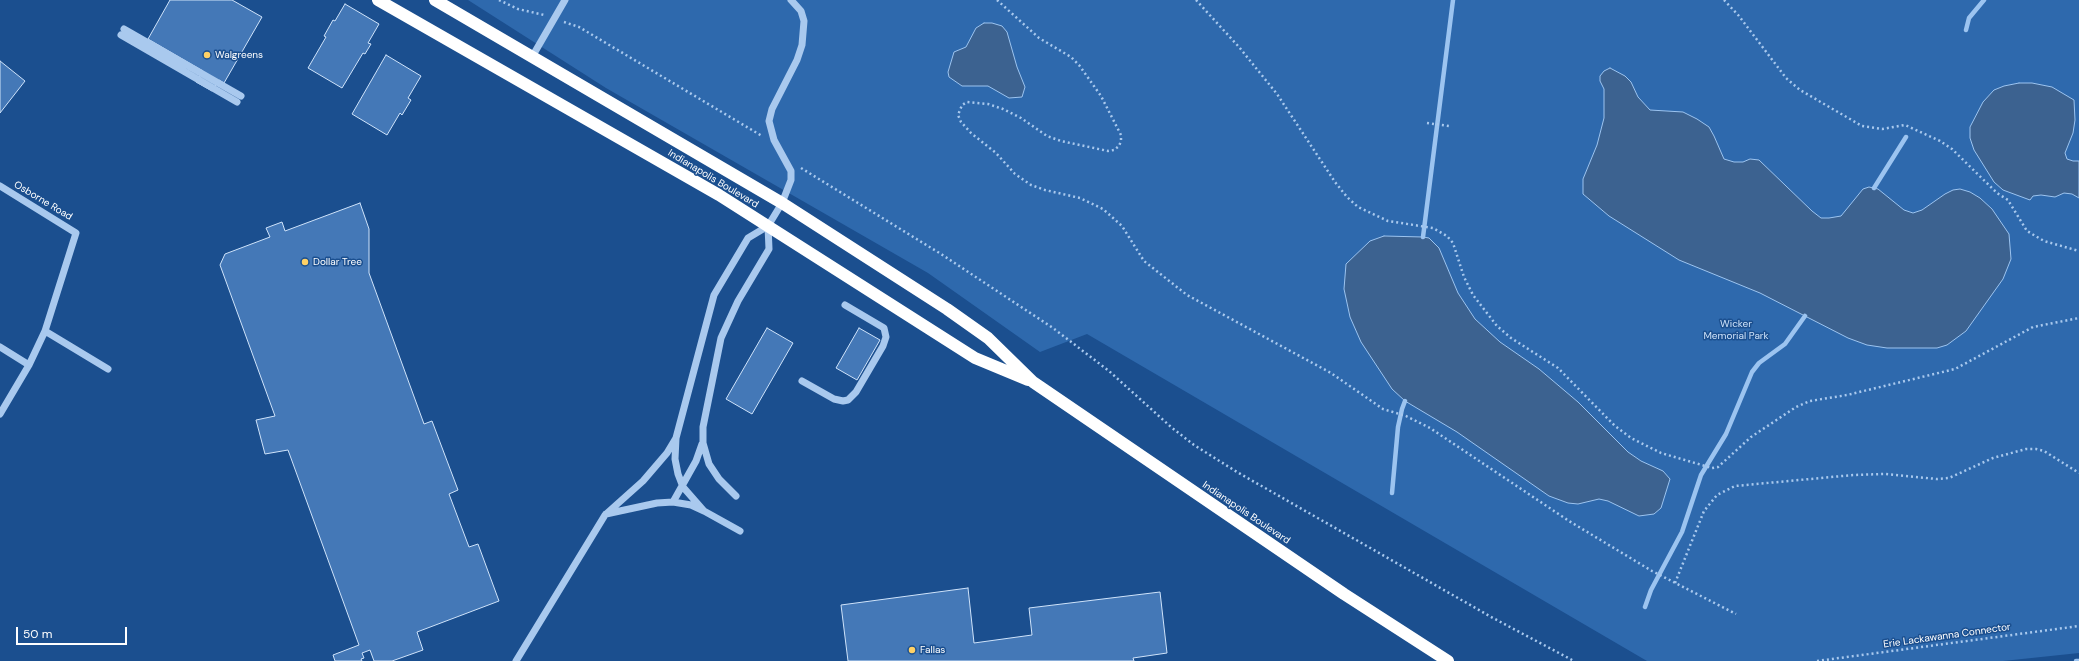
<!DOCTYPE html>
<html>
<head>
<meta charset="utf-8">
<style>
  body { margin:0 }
  #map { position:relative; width:2079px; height:661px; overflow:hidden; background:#1b4f8f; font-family:"DM Sans",sans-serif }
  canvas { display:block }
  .scale { position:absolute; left:16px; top:627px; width:111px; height:18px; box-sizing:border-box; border:2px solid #fff; border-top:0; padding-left:5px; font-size:12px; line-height:14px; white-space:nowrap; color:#fff; -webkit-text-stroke:3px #1b4f8f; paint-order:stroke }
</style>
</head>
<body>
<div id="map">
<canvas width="2079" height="661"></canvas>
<div class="scale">50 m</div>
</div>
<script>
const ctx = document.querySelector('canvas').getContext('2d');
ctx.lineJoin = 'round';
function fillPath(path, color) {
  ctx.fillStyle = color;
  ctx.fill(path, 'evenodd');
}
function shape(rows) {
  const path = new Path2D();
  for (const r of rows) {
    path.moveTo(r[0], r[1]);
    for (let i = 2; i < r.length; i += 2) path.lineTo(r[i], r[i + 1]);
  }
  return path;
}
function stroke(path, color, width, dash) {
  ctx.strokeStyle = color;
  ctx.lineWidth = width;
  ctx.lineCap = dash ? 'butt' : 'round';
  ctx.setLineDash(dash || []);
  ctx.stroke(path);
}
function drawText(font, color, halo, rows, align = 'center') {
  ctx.font = font + ' "DM Sans",sans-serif';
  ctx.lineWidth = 3;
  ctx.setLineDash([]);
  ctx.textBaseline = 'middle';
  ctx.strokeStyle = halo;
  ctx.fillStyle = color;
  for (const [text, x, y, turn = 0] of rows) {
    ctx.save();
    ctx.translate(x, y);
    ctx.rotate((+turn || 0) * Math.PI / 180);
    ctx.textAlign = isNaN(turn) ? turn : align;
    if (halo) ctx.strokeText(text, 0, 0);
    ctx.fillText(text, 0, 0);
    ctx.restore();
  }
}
fillPath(shape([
  [468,0,2079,0,2079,653,2003,661,1647,661,1087,334,1040,352,928,273,606,88]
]), '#2e69ad');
const water = shape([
  [984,23,992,23,1002,26,1007,32,1017,67,1025,87,1022,97,1009,98,988,86,962,86,949,77,948,72,954,52,966,47,976,28,984,23],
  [1610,68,1625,76,1631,82,1638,97,1650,110,1683,112,1697,119,1709,127,1714,136,1724,159,1734,162,1743,162,1750,159,1759,160,1812,211,1821,218,1829,218,1841,216,1863,189,1869,187,1878,189,1904,210,1913,213,1922,210,1945,194,1953,190,1960,189,1970,192,1980,198,1992,209,2009,234,2011,259,2003,279,1966,331,1947,345,1937,348,1887,348,1867,345,1848,338,1760,293,1679,260,1609,216,1583,194,1583,179,1597,145,1604,118,1604,89,1600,81,1600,76,1604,71,1610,68],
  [2019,83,2032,83,2052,87,2074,100,2075,120,2073,133,2065,153,2067,159,2073,161,2079,161,2079,198,2072,194,2064,193,2055,197,2041,195,2033,196,2030,200,2003,190,1994,182,1974,150,1970,138,1970,127,1983,102,1994,90,2004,86,2019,83],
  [1384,236,1423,237,1429,238,1439,248,1458,293,1475,319,1500,342,1539,369,1578,402,1628,452,1641,461,1663,471,1670,479,1661,508,1654,514,1639,516,1608,501,1599,499,1578,504,1568,503,1549,496,1457,432,1405,401,1392,389,1361,342,1350,317,1344,289,1346,264,1370,241,1384,236]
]);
fillPath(water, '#3c6290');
stroke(water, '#9cc4f0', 1);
stroke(shape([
  [1966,30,1969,18,1984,0],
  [1874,188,1906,137],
  [1423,237,1453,0],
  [1392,493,1398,427,1402,409,1405,401],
  [1645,607,1651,590,1682,532,1701,475,1726,434,1752,372,1759,363,1785,344,1805,316],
  [2076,661,2079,661]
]), '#9cc4f0', 4.5);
const building = shape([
  [170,0,232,0,262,17,224,83,219,80,212,91,196,82,203,71,148,39,170,0],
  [345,4,379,24,368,43,371,44,365,54,363,53,342,88,308,68,326,37,324,36,333,20,335,21,345,4],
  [386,55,421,76,408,98,411,100,402,115,400,113,387,135,352,114,386,55],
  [0,61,25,81,0,113,0,61],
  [360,203,369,229,369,273,424,424,432,421,458,490,449,494,469,547,478,544,499,601,417,632,423,650,392,661,374,661,370,650,362,653,364,658,361,659,362,661,335,661,333,655,359,645,288,450,265,454,256,420,275,416,220,265,225,254,270,237,266,228,282,222,285,231,360,203],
  [767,328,793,343,752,414,726,399,767,328],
  [859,328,880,340,857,380,836,368,859,328],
  [968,588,974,643,1032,635,1029,608,1160,592,1167,653,1133,658,1134,661,848,661,841,605,968,588]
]);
fillPath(building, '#4478b7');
stroke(building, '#cfe3fa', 1);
stroke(shape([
  [499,0,518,9,544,15],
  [997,0,1039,38,1071,57,1079,65,1101,96,1121,135,1121,141,1119,146,1114,150,1108,151,1061,141,1047,136,1021,118,1003,109,988,104,967,102,962,105,958,115,961,122,971,133,996,153,1015,174,1031,185,1045,190,1080,198,1103,209,1122,226,1144,261,1187,295,1331,373,1383,409,1406,416,1430,428,1569,521,1652,571,1736,614],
  [1196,0,1239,47,1277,94,1335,182,1347,197,1358,207,1388,221,1433,228,1447,236,1453,243,1464,277,1473,295,1497,326,1511,338,1558,368,1615,426,1631,438,1661,453,1712,468,1718,467,1751,437,1796,407,1810,401,1847,395,1955,369,2033,327,2079,318],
  [1724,0,1739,16,1786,78,1800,90,1862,126,1882,129,1905,125,1940,141,1952,149,1997,193,2008,200,2027,231,2044,241,2079,251],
  [564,22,579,27,762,136],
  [1427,123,1449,126],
  [801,168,941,254,1053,328,1109,371,1171,427,1194,445,1237,472,1493,618,1574,661],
  [1675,583,1704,511,1717,495,1735,486,1853,475,1885,474,1937,479,1949,478,1993,458,2026,449,2036,449,2044,451,2079,473],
  [1817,661,2079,626]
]), '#a9c9ee', 2.5, [2, 3]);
stroke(shape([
  [124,29,241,96],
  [121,35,237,102],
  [532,57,565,0],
  [0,186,76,233,45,331,108,369],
  [0,347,29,365],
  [802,381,834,399,843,401,848,400,856,392,883,346,886,337,884,328,845,305],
  [0,414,29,365,45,331],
  [736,496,719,479,709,464,703,443,703,427,721,338,738,301,769,249,768,226],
  [673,502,696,461,702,444],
  [704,511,683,487,678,474,675,459,676,438,714,295,748,238,768,226,782,203,791,180,791,171,774,140,769,121,772,109,797,60,802,45,804,21,801,11,791,0],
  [606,514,657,503,673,502,691,505,704,511,740,531],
  [516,661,605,515,643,481,667,453,676,438]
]), '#a9c9ee', 7);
stroke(shape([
  [378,0,719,195,975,358,1028,380],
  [435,0,782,203,947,309,988,338,1033,382,1344,594,1448,661]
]), '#fff', 12);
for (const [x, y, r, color] of [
  [207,55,4,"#ffd166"],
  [305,262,4,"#ffd166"],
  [912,650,4,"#ffd166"]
]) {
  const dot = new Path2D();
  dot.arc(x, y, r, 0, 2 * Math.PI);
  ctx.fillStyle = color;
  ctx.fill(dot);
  stroke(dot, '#1b4f8f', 1.5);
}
drawText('10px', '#fff', '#1b4f8f', [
  ["Walgreens",215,55],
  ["Dollar Tree",313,262],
  ["Fallas",920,650]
], 'left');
drawText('10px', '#fff', '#1b4f8f', [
  ["Indianapolis Boulevard",713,179,31],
  ["Osborne Road",43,201,31],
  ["Indianapolis Boulevard",1246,513,34],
  ["Erie Lackawanna Connector",1947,636,-8]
]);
drawText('10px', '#cfe3fa', '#1b4f8f', [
  ["Wicker",1736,324],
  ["Memorial Park",1736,336]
]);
</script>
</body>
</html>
